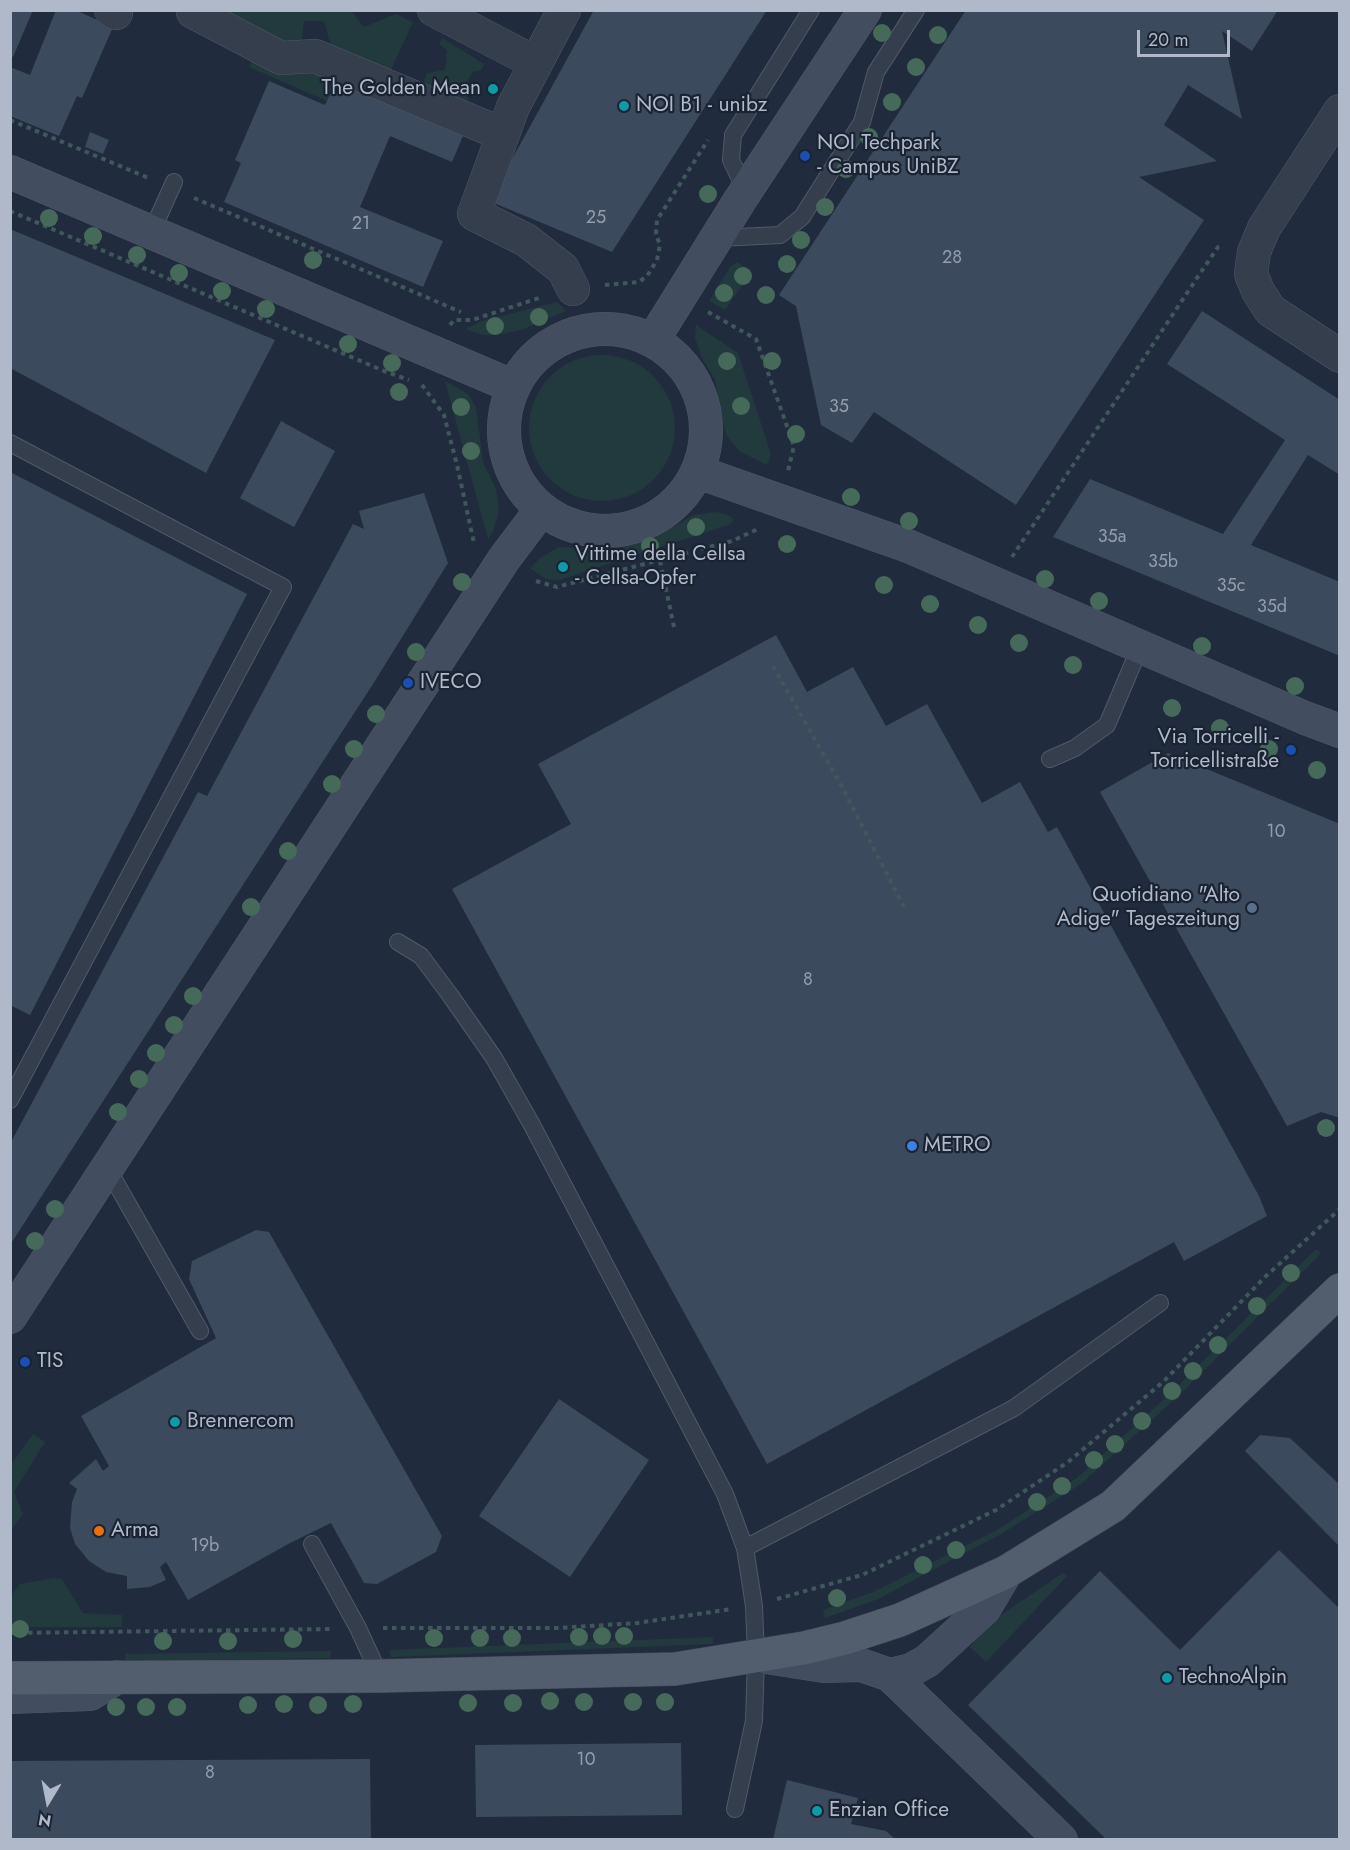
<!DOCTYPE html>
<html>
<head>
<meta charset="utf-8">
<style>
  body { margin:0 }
  #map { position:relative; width:1350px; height:1850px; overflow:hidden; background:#202c3d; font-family:Jost,sans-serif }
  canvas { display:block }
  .frame { position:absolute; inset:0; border:12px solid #b0b9c9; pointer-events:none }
  .north { position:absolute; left:18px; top:1772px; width:60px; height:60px; -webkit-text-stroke:4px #1a2331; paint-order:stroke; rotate:190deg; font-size:16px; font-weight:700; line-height:24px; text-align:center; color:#b0b9c9 }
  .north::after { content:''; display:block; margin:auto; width:21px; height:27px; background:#b0b9c9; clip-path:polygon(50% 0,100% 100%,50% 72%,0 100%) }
  .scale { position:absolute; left:1137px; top:30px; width:93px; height:27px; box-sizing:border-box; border:3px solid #b0b9c9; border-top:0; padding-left:8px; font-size:18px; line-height:21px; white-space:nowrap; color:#b0b9c9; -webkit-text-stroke:4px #1a2331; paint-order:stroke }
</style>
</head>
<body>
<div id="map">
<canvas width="1350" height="1850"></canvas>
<div class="frame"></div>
<div class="north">N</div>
<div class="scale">20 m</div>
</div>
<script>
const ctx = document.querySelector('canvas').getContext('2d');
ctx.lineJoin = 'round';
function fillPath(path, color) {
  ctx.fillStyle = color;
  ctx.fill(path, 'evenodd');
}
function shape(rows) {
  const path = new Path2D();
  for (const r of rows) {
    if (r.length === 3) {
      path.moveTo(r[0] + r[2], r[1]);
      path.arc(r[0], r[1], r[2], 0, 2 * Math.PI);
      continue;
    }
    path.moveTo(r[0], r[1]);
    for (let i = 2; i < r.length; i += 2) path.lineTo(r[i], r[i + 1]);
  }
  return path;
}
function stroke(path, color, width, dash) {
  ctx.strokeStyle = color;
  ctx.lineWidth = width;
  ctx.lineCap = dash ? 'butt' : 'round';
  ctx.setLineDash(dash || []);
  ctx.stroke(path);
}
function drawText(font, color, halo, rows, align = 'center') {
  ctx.font = font + ' Jost,sans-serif';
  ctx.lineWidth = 4.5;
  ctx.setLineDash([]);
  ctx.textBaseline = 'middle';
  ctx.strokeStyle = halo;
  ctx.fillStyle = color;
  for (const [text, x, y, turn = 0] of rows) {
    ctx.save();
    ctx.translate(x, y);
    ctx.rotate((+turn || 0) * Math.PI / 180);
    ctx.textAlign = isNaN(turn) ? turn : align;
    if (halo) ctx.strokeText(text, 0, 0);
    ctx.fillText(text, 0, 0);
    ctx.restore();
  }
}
fillPath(shape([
  [218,11,351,11,364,27,396,14,413,22,389,74,332,50,324,21,304,21,301,44,280,42],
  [442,38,484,64,481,71,474,71,460,92,469,99,465,105,421,88,427,73,445,70,447,50,439,44],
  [253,59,313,70,336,82,327,101,249,67],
  [737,262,748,269,748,277,725,310,709,301,730,267],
  [557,302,566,311,521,330,497,335,483,335,465,329,482,321],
  [696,325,738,353,771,454,767,465,739,451,726,435,715,380,702,358,695,338],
  [602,428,73],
  [445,381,468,394,476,407,483,462,496,489,499,511,493,532,488,539],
  [716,512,731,516,733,520,731,524,559,580,546,579,530,568,540,558,559,547,607,549,626,547,653,538,694,515],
  [1316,1249,1321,1253,1176,1398,1081,1484,1001,1534,876,1600,825,1618,823,1610,873,1592,997,1530,1077,1478,1172,1392],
  [33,1434,45,1442,14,1492,23,1514,11,1530,11,1465],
  [1063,1573,1067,1576,986,1662,970,1647,989,1623],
  [54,1578,62,1579,83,1613,122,1615,122,1627,11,1627,11,1596,20,1584],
  [713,1637,713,1644,391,1657,390,1650],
  [331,1651,330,1658,125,1661,125,1654]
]), '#223a3e');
fillPath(shape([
  [10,10,33,10,13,57,10,55],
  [56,10,75,10,113,27,82,98,77,96,59,136,10,116,10,67,30,75],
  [594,10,767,10,612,252,489,201],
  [966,10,1278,10,1252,51,1222,31,1242,119,1188,85,1164,125,1217,161,1139,177,1204,220,1016,505,874,412,852,443,821,425,796,306,779,295],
  [269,81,325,105,336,82,463,136,452,162,390,136,360,207,443,241,423,287,224,202,241,163,235,160],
  [90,132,109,140,103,154,85,147],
  [10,229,275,340,206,473,10,368],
  [1202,311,1340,400,1340,475,1308,455,1251,545,1340,582,1340,656,1053,537,1090,479,1223,534,1285,440,1167,364],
  [281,421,335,451,294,527,240,498],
  [10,472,247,594,30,1015,10,1005],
  [424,493,448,563,373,684,10,1245,10,1144,198,792,207,796,353,524,364,529,359,511],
  [776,635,807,692,853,667,886,726,927,704,982,803,1020,782,1048,832,1057,827,1259,1196,1267,1216,1184,1261,1174,1242,767,1464,452,889,571,824,538,764],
  [1168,753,1340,824,1340,1118,1321,1112,1287,1126,1100,792],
  [256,1230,269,1232,442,1536,436,1552,377,1584,364,1583,331,1523,290,1543,188,1600,166,1562,160,1567,166,1580,150,1587,127,1589,127,1576,106,1572,89,1561,75,1544,70,1528,72,1502,77,1489,69,1483,96,1459,103,1471,109,1466,81,1416,216,1338,189,1279,192,1261],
  [559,1399,649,1460,570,1577,479,1516],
  [1260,1435,1290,1438,1340,1485,1340,1547,1245,1451],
  [1279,1550,1340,1609,1340,1839,1106,1839,968,1705,1100,1571,1180,1650],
  [681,1743,682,1815,476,1817,475,1745],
  [370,1759,371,1839,10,1839,10,1761],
  [787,1780,858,1798,851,1824,886,1831,895,1839,773,1839]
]), '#3c4a5d');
const lane = shape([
  [740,194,741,181,731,160,733,135,811,10],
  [152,231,174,182],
  [718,238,780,235,802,217,862,122,876,72,916,10],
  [10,443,283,587,10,1100],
  [1050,759,1075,748,1107,725,1140,647],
  [398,942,421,956,450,995,494,1058,532,1125,725,1494,745,1548,754,1606,756,1656,754,1721,735,1809],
  [108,1169,200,1331],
  [312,1544,358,1628,380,1676],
  [745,1548,1014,1408,1160,1303]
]);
const street = shape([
  [111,10,116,13],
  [194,10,193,12,281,58,315,56,502,134],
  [434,10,536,63],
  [564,10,513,107,474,214,526,240,563,269,573,289],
  [1340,111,1264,228,1254,252,1251,274,1258,291,1270,310,1340,356]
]);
const secondary = shape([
  [10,172,512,386],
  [605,430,101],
  [653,340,740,200,865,10],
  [698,472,908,546,1305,718,1340,731],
  [10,1317,504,559,541,510],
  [766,1657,824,1666,861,1665,890,1675,1061,1840],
  [890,1675,911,1670,927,1661,984,1609,1006,1572],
  [10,1697,90,1694,117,1677]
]);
const primary = shape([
  [10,1678,380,1676,675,1669,804,1648,845,1638,900,1620,1006,1572,1113,1506,1340,1290]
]);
stroke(lane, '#505968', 18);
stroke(street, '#505968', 34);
stroke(secondary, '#505968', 34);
stroke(primary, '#3e4756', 34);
stroke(shape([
  [10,120,151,179],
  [194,198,461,312],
  [10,211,384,371,409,380],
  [605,285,639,282,647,276,657,260,660,245,656,234,657,220,708,140],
  [708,312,756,339,794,446,788,471],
  [450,325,454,320,472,320,542,297],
  [422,385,444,415,457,465,474,543],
  [1012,557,1199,275,1218,247,1222,245],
  [660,561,674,627],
  [536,581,557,587,732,541,760,528],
  [773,666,841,785,905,909],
  [777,1599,862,1575,996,1510,1068,1462,1163,1382,1266,1276,1340,1209],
  [383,1628,558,1628,637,1623,732,1609],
  [10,1633,331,1629]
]), '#40575b', 4, [4.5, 4.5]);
stroke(lane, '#343e4d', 16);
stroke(street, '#343e4d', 33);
stroke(secondary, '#424d60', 33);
stroke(primary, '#525d6d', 33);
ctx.fillStyle = '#466a5a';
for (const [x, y] of [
  [882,33],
  [938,35],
  [916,67],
  [892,102],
  [869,137],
  [846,169],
  [708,194],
  [825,207],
  [49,218],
  [93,236],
  [801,240],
  [137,255],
  [313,260],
  [787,264],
  [179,273],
  [743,276],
  [222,291],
  [724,293],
  [766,295],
  [266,309],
  [539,317],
  [495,326],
  [348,344],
  [727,361],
  [772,361],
  [392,363],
  [399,392],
  [741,406],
  [461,407],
  [796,434],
  [471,451],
  [851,497],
  [909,521],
  [696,527],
  [787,544],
  [650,546],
  [1045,579],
  [462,582],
  [884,585],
  [1099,601],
  [930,604],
  [978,625],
  [1019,643],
  [1202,646],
  [416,652],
  [1073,665],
  [1295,686],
  [1172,708],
  [376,714],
  [1220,728],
  [354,749],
  [1269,749],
  [1317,770],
  [332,784],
  [288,851],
  [251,907],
  [193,996],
  [174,1025],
  [156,1053],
  [139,1079],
  [118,1112],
  [1326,1128],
  [55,1209],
  [35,1241],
  [1291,1273],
  [1257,1306],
  [1218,1345],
  [1193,1371],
  [1172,1391],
  [1142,1421],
  [1115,1444],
  [1094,1460],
  [1062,1486],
  [1037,1502],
  [956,1550],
  [923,1565],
  [837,1598],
  [20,1629],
  [602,1636],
  [624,1636],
  [579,1637],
  [434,1638],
  [480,1638],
  [512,1638],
  [293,1639],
  [163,1641],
  [228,1641],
  [550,1701],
  [584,1702],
  [633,1702],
  [665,1702],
  [468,1703],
  [513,1703],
  [284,1704],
  [353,1704],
  [248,1705],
  [318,1705],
  [116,1707],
  [146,1707],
  [177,1707]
]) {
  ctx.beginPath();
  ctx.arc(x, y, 9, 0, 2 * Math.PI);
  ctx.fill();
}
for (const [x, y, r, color] of [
  [493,89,6,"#0f9aa8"],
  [624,106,6,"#0f9aa8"],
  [805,156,6,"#1a4fb4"],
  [563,567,6,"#0f9aa8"],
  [408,683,6,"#1a4fb4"],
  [1291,750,6,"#1a4fb4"],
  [1252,908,6,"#5c6f8a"],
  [912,1146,6,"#3f7fe0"],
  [25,1362,6,"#1a4fb4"],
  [175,1422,6,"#0f9aa8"],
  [99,1531,6,"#e8710a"],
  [1167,1678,6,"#0f9aa8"],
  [817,1811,6,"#0f9aa8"]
]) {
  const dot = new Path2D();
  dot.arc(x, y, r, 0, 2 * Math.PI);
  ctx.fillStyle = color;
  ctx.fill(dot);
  stroke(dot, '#1a2331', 2);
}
drawText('18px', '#939dae', null, [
  ["25",596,219],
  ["21",361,225],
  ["28",952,259],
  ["35",839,408],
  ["35a",1112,538],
  ["35b",1163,563],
  ["35c",1231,587],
  ["35d",1272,608],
  ["10",1276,833],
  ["8",808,981],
  ["19b",205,1547],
  ["10",586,1761],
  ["8",210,1774]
]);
drawText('21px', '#b0b9c9', '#1a2331', [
  ["The Golden Mean",481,89,"right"],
  ["NOI B1 - unibz",636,106],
  ["NOI Techpark",817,144],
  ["- Campus UniBZ",817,168],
  ["Vittime della Cellsa",575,555],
  ["- Cellsa-Opfer",575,579],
  ["IVECO",420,683],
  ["Via Torricelli -",1279,738,"right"],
  ["Torricellistraße",1279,762,"right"],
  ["Quotidiano \"Alto",1240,896,"right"],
  ["Adige\" Tageszeitung",1240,920,"right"],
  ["METRO",924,1146],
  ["TIS",37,1362],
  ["Brennercom",187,1422],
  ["Arma",111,1531],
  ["TechnoAlpin",1179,1678],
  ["Enzian Office",829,1811]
], 'left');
</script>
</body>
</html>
